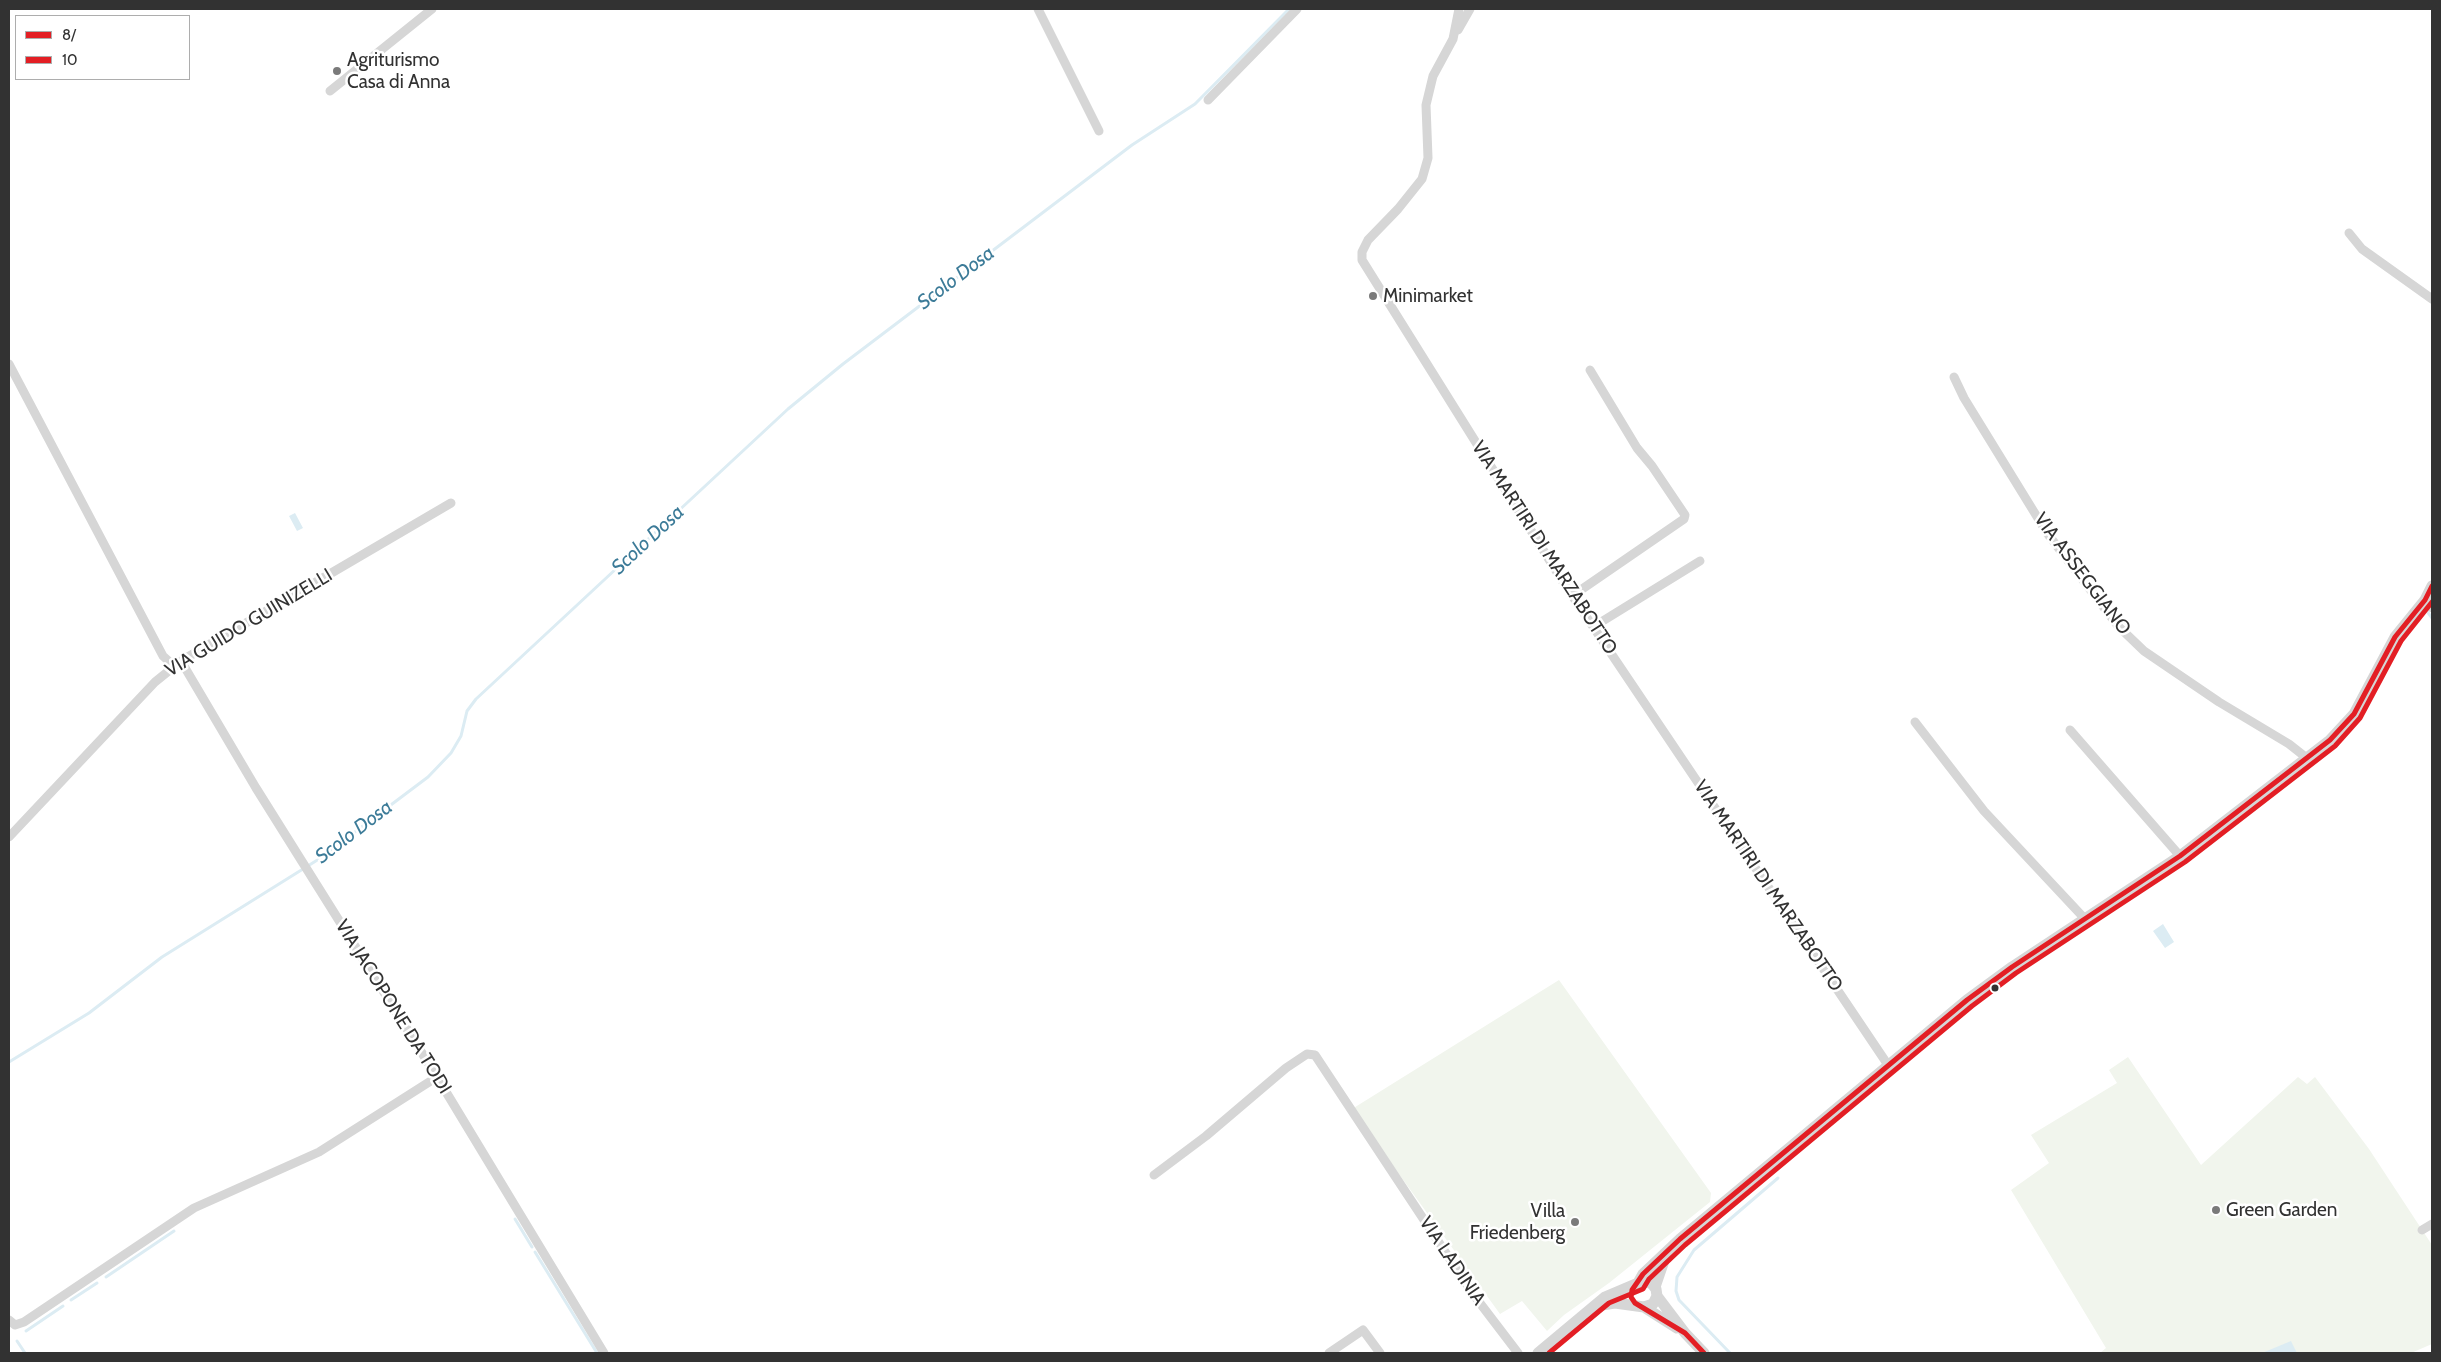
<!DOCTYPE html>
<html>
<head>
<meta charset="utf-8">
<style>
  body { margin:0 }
  #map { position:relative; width:2441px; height:1362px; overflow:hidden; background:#fff; font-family:Cabin,sans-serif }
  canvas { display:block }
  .frame { position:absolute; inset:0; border:10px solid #323232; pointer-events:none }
  .legend { position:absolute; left:15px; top:15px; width:175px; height:65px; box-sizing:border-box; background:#fff; border:1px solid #adadad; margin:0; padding:6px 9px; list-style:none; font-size:15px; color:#323232 }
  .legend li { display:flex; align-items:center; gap:10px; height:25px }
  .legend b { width:25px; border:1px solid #adadad }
</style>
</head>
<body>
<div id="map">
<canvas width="2441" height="1362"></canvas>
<div class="frame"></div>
<ul class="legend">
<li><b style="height:6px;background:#e31e24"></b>8/</li>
<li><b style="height:6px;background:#e31e24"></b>10</li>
</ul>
</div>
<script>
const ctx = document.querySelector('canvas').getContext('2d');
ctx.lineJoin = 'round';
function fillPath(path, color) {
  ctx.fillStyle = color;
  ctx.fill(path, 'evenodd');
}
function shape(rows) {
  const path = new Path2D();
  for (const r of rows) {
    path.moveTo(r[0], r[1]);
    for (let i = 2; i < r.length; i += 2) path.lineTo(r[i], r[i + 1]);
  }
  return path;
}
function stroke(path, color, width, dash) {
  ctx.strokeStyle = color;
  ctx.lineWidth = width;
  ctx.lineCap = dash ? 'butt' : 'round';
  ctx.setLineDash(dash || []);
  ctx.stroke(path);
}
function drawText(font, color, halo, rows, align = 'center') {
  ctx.font = font + ' Cabin,sans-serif';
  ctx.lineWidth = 5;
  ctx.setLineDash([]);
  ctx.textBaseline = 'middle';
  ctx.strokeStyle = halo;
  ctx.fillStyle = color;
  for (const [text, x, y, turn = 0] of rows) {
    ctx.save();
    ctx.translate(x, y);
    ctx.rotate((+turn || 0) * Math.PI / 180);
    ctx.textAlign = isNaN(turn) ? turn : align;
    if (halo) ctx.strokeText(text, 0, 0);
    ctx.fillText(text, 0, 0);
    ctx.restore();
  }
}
fillPath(shape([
  [1559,980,1711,1193,1710,1202,1609,1283,1564,1315,1547,1331,1522,1301,1500,1314,1352,1109],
  [2128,1057,2201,1165,2298,1077,2307,1084,2315,1077,2369,1149,2432,1245,2432,1344,2411,1353,2100,1353,2106,1348,2011,1190,2049,1163,2031,1135,2117,1083,2109,1070]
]), '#f1f5ed');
fillPath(shape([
  [295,513,303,528,297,531,289,516],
  [2163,924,2174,942,2165,948,2153,931],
  [2291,1341,2297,1353,2262,1353]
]), '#dcecf3');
stroke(shape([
  [2426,610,2432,618],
  [9,1062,89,1013,162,957,319,859,428,777,451,753,461,736,467,711,476,699,788,409,843,364,1132,145,1195,104,1289,9],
  [515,1219,532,1247],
  [535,1252,597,1353],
  [106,1277,174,1231],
  [71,1300,97,1283],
  [26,1331,63,1306],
  [17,1341,25,1353],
  [1730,1353,1679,1300,1676,1291,1677,1277,1694,1250,1778,1178]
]), '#dcecf3', 3);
stroke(shape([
  [1038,9,1099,131],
  [1459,9,1453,39,1433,76,1426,105,1428,158,1422,179,1398,209,1368,240,1362,252,1362,260,1565,585,1888,1065],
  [1458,30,1470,9],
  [330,91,432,9],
  [1208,100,1297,9],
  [2349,233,2362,249,2432,299],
  [9,364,163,656,174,666],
  [1954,377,1964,398,2047,533,2118,626,2144,651,2219,702,2289,744,2308,759],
  [1572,596,1684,519,1685,515,1652,466,1637,448,1590,370],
  [2425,600,2432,608],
  [1593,627,1700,561],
  [181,661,256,788,437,1077,604,1353],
  [1915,722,1984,811,2085,919],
  [2070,730,2180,856],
  [9,837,155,682,181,661,451,503],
  [1154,1175,1206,1136,1286,1068,1307,1054,1315,1055,1473,1294,1518,1353],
  [2422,1230,2432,1224],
  [9,1320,15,1325,24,1322,194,1208,319,1152,437,1077],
  [1329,1353,1363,1330,1380,1353]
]), '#d6d6d6', 9);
stroke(shape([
  [1655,1287,1666,1255],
  [1657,1296,1685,1333,1704,1353],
  [1595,1306,1615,1303,1644,1307,1653,1304,1657,1296,1656,1289,1650,1282,1638,1283],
  [1644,1307,1677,1328],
  [1538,1353,1605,1297,1638,1283,1643,1274,1680,1239,1967,1000,2012,967,2180,856,2330,740,2354,714,2395,637,2425,600,2432,586]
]), '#d6d6d6', 11);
stroke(shape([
  [1704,1353,1685,1333,1635,1303,1631,1297,1632,1290,1643,1274,1680,1239,1967,1000,2012,967,2180,856,2330,740,2354,714,2395,637,2425,600,2432,586]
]), '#e31e24', 5);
stroke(shape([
  [1549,1353,1609,1303,1643,1289,1649,1279,1685,1245,1972,1006,2016,973,2185,862,2335,746,2360,718,2401,641,2432,602]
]), '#e31e24', 5);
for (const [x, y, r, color] of [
  [337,71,5,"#7a7a7a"],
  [1373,296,5,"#7a7a7a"],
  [1995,988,4.5,"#323232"],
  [2216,1210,5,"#7a7a7a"],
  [1575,1222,5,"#7a7a7a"]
]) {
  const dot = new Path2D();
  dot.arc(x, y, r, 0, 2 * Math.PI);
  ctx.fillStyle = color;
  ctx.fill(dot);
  stroke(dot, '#fff', 2);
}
drawText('19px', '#323232', '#fff', [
  ["Agriturismo",347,60],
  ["Casa di Anna",347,82],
  ["Minimarket",1383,296],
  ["Green Garden",2226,1210],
  ["Villa",1565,1211,"right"],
  ["Friedenberg",1565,1233,"right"]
], 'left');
drawText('19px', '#323232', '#fff', [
  ["VIA MARTIRI DI MARZABOTTO",1544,548,57],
  ["VIA ASSEGGIANO",2082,574,53],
  ["VIA GUIDO GUINIZELLI",249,623,-31],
  ["VIA MARTIRI DI MARZABOTTO",1768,886,56],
  ["VIA JACOPONE DA TODI",393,1007,58],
  ["VIA LADINIA",1452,1261,56]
]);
drawText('italic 20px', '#3c7b98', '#fff', [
  ["Scolo Dosa",956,278,-37],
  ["Scolo Dosa",648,540,-43],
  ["Scolo Dosa",354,832,-37]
]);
</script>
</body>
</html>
